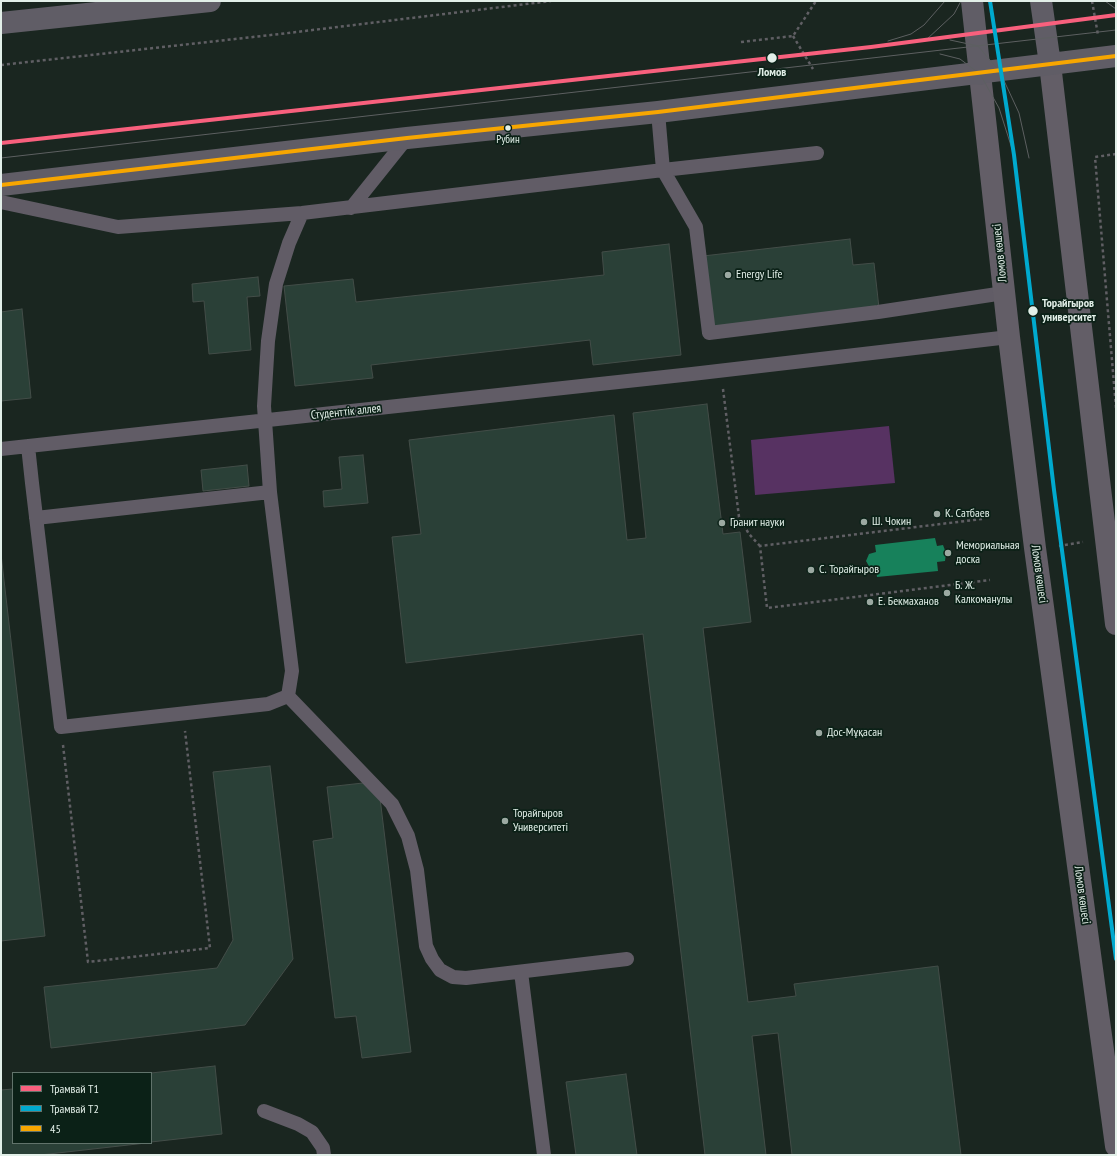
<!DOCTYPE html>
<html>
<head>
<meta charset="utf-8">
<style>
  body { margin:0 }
  #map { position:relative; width:1117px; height:1156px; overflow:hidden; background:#1a2620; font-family:"PT Sans Narrow",sans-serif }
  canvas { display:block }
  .frame { position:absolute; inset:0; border:2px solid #e2efe8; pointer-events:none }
  .legend { position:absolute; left:12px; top:1072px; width:140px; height:72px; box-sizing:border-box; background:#0b2117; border:1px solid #61736b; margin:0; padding:5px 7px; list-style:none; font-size:12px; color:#e2efe8 }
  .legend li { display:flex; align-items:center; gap:8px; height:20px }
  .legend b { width:20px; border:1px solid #61736b }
</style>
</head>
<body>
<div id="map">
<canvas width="1117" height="1156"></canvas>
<div class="frame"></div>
<ul class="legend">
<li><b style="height:5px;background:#f8607d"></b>Трамвай T1</li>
<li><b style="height:5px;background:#00a9ce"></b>Трамвай T2</li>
<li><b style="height:5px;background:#f7a600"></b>45</li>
</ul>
</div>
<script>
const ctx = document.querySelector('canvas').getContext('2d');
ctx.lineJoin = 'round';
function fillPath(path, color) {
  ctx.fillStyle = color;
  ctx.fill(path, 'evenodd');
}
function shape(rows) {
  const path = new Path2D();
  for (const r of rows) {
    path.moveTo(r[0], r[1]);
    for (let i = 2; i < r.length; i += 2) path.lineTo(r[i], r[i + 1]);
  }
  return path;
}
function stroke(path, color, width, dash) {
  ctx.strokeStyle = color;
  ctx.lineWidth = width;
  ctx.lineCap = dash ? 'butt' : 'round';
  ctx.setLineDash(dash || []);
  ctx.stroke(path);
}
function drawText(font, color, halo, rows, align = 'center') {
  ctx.font = font + ' "PT Sans Narrow",sans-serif';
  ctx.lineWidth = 3.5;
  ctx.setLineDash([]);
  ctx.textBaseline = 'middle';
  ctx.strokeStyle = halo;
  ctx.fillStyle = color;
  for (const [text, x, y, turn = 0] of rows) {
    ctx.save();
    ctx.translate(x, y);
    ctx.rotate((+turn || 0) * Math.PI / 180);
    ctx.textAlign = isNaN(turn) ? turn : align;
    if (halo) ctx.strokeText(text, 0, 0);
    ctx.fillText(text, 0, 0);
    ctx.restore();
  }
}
fillPath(shape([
  [889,426,895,483,755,495,751,440]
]), '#573262');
fillPath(shape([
  [935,538,937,546,943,545,946,553,945,561,937,562,938,571,877,577,876,567,870,568,866,561,869,554,876,552,875,545]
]), '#17815b');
const building = shape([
  [850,239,853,265,874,263,879,308,711,327,703,256,850,239],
  [669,244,681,355,593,365,590,340,371,365,373,378,295,386,284,286,353,279,356,302,604,275,602,252,669,244],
  [258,277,260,296,247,297,251,350,209,354,204,301,193,302,192,284,258,277],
  [22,309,31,398,1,401,1,312,22,309],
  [707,404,723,534,740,532,751,622,703,628,748,1002,796,996,794,984,938,966,961,1155,792,1155,778,1033,752,1036,766,1155,705,1155,643,634,406,663,392,537,421,534,409,440,614,415,627,540,646,538,633,413,707,404],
  [363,455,368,503,324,507,323,491,342,489,339,457,363,455],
  [247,465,249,486,203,491,201,470,247,465],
  [1,554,45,936,1,941,1,554],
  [270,766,293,959,245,1025,51,1048,44,987,217,968,233,940,213,772,270,766],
  [363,783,380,798,411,1052,362,1058,356,1016,335,1018,313,841,333,838,327,787,363,783],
  [215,1066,222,1134,151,1142,151,1073,215,1066],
  [626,1074,637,1155,576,1155,566,1082,626,1074],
  [13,1089,13,1143,146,1143,40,1155,1,1155,1,1090,13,1089]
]);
fillPath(building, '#2a4037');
stroke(building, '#434d48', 1);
stroke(shape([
  [1092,1,1098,35],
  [793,36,813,69],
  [741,42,793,36,816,1],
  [1,65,280,34,551,1],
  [1116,154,1095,157,1116,408],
  [723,389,739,517,749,534,760,546],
  [982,519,760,546,767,608,990,580],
  [1059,546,1083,542],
  [63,745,88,962,210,948,185,731]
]), '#605f64', 2.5, [3, 3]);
stroke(shape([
  [658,112,663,170,696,227,709,333,878,312,1004,293],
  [1,202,118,227,302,213,663,170,817,153],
  [351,208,407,138],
  [28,446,32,483,61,727,268,704,288,696,292,671,270,492,36,518],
  [1,449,692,374,1009,337],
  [270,492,264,406,268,341,276,284,289,243,302,213],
  [288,696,392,804,408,836,417,870,426,946,432,959,440,970,453,977,466,978,627,959],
  [521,972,544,1155],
  [264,1111,298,1124,312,1132,323,1148,324,1155]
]), '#615c66', 14);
stroke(shape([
  [1050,64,1116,624],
  [980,74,1009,337,1035,548,1116,1146]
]), '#635e67', 22);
stroke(shape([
  [972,1,980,74],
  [1041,1,1050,64],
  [1,23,210,1],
  [1,185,407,138,658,112,1116,56]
]), '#605d66', 22);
stroke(shape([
  [1105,1,1116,9],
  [926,40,954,14,961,1],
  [950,40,978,46,1000,72,1019,113,1029,158],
  [888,41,911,34,924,25,945,1],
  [940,54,960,59,980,74,999,108,1014,155],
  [1,143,871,47,1116,15],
  [1,158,1116,30]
]), '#5d6061', 1);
stroke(shape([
  [1,185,407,138,658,112,1116,56]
]), '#f7a600', 4);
stroke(shape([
  [1,143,871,47,1116,15]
]), '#f8607d', 4);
stroke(shape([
  [990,1,1014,155,1054,490,1116,959]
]), '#00a9ce', 4);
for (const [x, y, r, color] of [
  [772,58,5.5,"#e2efe8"],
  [508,128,3.5,"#e2efe8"],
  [728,275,4,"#9ca9a2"],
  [1033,311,5.5,"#e2efe8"],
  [937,514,4,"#9ca9a2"],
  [864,522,4,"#9ca9a2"],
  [722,523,4,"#9ca9a2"],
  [948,553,4,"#9ca9a2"],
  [811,570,4,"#9ca9a2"],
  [947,593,4,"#9ca9a2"],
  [870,602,4,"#9ca9a2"],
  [819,733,4,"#9ca9a2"],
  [505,821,4,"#9ca9a2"]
]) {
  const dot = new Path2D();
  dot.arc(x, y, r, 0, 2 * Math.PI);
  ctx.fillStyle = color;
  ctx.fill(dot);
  stroke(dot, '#0b2117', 1.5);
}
drawText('11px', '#e2efe8', '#0b2117', [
  ["Рубин",508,140]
]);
drawText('bold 12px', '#e2efe8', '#0b2117', [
  ["Ломов",772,73],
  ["Торайгыров",1042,304,"left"],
  ["университет",1042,318,"left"]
]);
drawText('12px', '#e2efe8', '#0b2117', [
  ["Ломов көшесі",1000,253,-96],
  ["Студенттік аллея",346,412,-6],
  ["Ломов көшесі",1039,574,82],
  ["Ломов көшесі",1082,895,82]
]);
drawText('12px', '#e2efe8', '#0b2117', [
  ["Energy Life",736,275],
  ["К. Сатбаев",945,514],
  ["Ш. Чокин",872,522],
  ["Гранит науки",730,523],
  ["Мемориальная",956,546],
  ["доска",956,560],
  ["С. Торайгыров",819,570],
  ["Б. Ж.",955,586],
  ["Калкоманулы",955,600],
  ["Е. Бекмаханов",878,602],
  ["Дос-Мұқасан",827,733],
  ["Торайгыров",513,814],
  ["Университеті",513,828]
], 'left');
</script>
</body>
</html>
